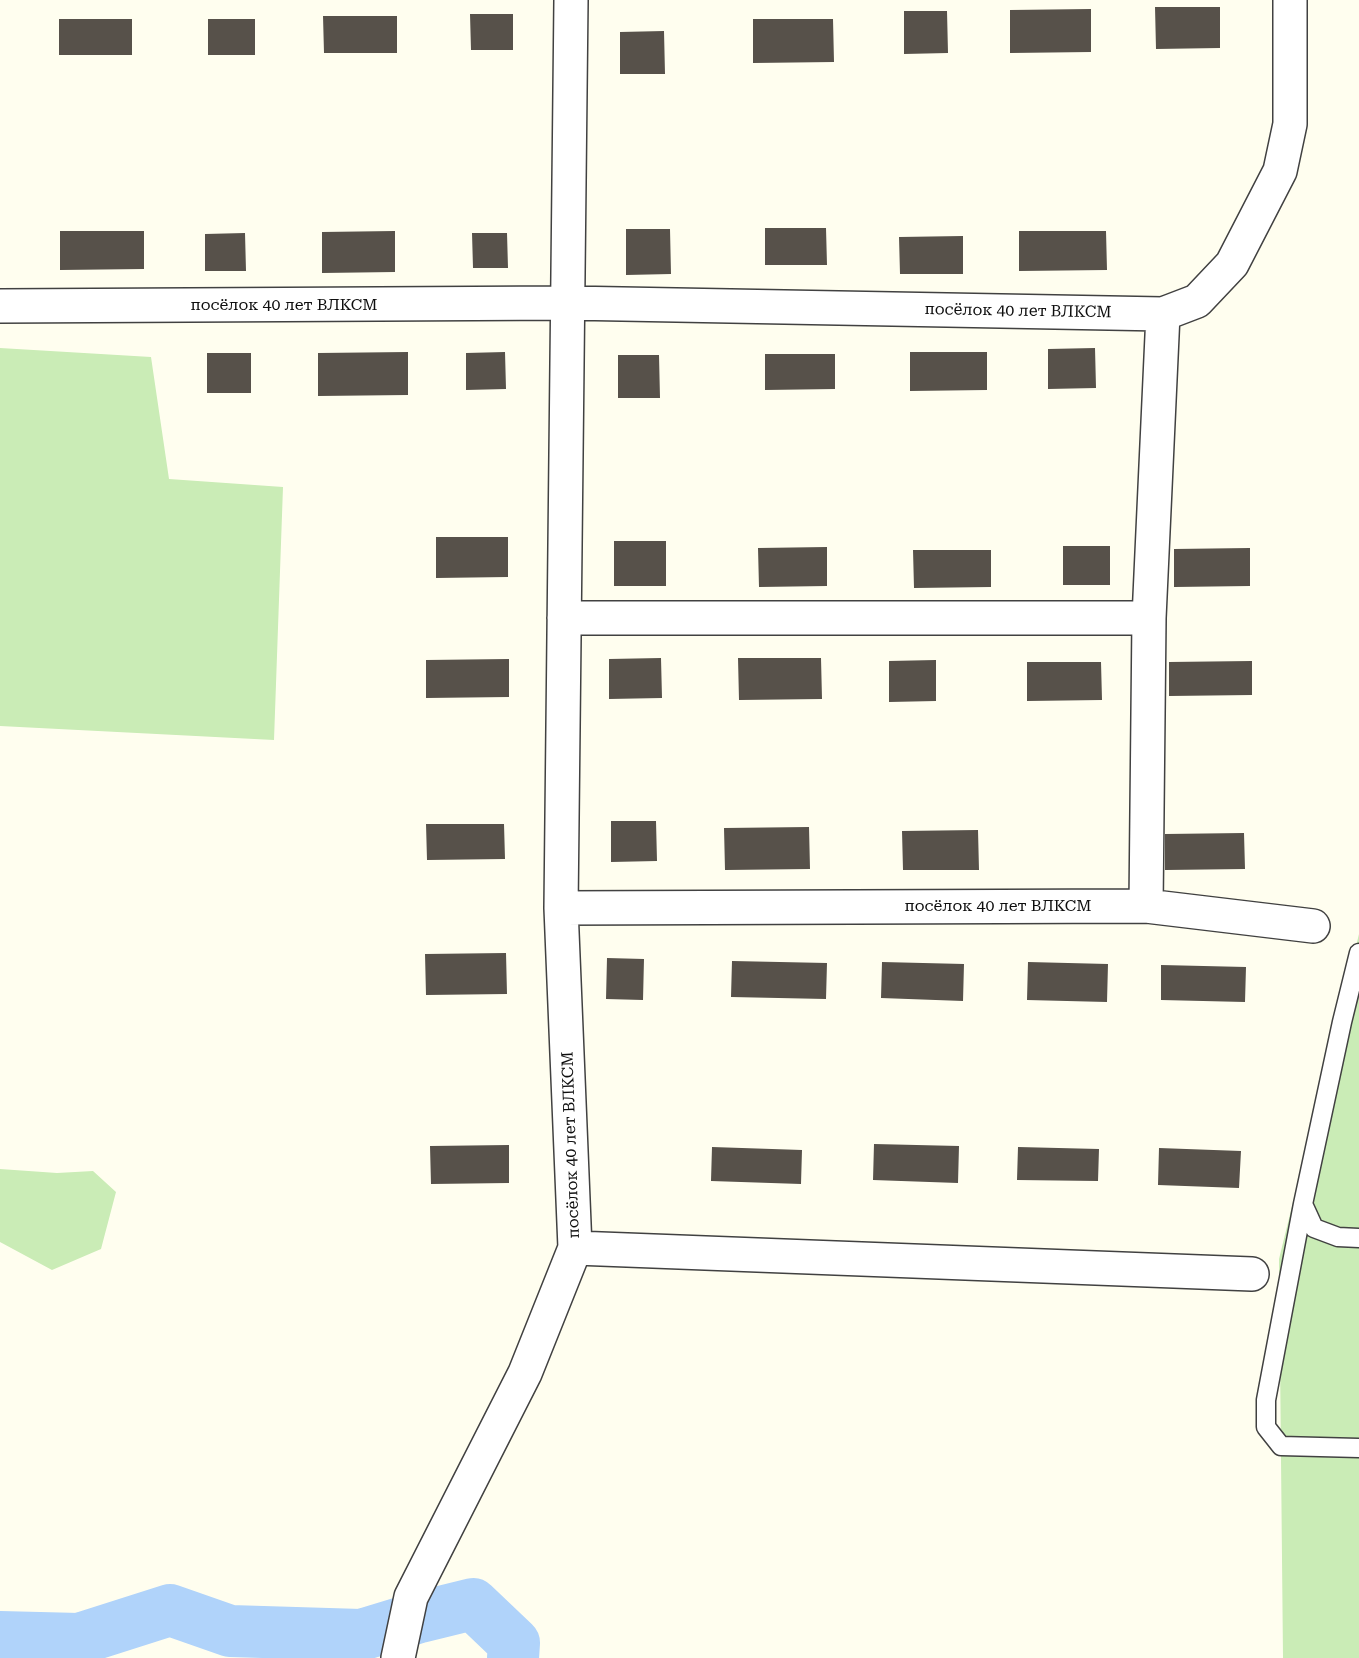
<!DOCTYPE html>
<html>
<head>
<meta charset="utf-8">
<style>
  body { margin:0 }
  canvas { display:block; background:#fffeef }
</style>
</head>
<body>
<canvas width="1359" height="1658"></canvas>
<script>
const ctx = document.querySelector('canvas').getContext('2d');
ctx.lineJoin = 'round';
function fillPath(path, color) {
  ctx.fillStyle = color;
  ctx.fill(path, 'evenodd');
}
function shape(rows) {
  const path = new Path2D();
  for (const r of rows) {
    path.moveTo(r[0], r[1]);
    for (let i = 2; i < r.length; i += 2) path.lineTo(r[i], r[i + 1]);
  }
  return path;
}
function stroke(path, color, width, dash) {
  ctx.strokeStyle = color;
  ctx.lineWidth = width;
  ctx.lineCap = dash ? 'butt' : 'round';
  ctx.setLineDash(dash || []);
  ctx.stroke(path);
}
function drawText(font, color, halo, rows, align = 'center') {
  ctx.font = font + ' "Roboto Serif",serif';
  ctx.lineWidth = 6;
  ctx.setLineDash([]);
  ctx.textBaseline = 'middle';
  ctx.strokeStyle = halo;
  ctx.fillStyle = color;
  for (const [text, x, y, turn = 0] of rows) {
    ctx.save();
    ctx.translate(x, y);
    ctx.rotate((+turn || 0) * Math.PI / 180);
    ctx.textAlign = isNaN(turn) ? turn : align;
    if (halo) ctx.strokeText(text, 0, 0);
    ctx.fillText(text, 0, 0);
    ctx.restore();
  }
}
fillPath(shape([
  [0,348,151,357,169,479,283,487,274,740,0,726],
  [1359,934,1359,1658,1283,1658,1279,1259],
  [0,1169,57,1173,93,1171,116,1192,101,1249,52,1270,0,1242]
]), '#caecb6');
stroke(shape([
  [0,1637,79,1639,170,1610,230,1631,361,1635,420,1617,473,1604,514,1643,513,1658]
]), '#b0d3fa', 52);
fillPath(shape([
  [1155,7,1220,7,1220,48,1156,49],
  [1091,9,1091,52,1010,53,1010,10],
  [904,11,947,11,948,53,904,54],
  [470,14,513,14,513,50,471,50],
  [323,16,397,16,397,53,324,53],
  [59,19,132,19,132,55,59,55],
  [208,19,255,19,255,55,208,55],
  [753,19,833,19,834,62,753,63],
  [664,31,665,74,620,74,620,32],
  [765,228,826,228,827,265,765,265],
  [626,229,670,229,671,274,626,275],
  [60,231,144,231,144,269,60,270],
  [395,231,395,272,322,273,322,232],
  [1019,231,1106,231,1107,270,1019,271],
  [245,233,246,271,205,271,205,234],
  [472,233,507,233,508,268,473,268],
  [963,236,963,274,900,274,899,237],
  [1095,348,1096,388,1048,389,1048,349],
  [408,352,408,395,318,396,318,353],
  [505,352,506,389,466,390,466,353],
  [910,352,987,352,987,390,910,391],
  [207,353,251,353,251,393,207,393],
  [765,354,835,354,835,389,765,390],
  [618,355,659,355,660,398,618,398],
  [436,537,508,537,508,577,436,578],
  [614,541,666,541,666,586,614,586],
  [1063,546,1110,546,1110,585,1063,585],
  [827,547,827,586,759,587,758,548],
  [1250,548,1250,586,1174,587,1174,549],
  [913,550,991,550,991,587,914,588],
  [661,658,662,698,609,699,609,659],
  [738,658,821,658,822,699,739,700],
  [509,659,509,697,426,698,426,660],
  [936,660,936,701,889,702,889,661],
  [1252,661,1252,695,1169,696,1169,662],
  [1027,662,1101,662,1102,700,1027,701],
  [611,821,656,821,657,861,611,862],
  [426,824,504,824,505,859,427,860],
  [809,827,810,869,725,870,724,828],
  [978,830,979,870,903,870,902,831],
  [1244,833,1245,869,1165,870,1165,834],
  [506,953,507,994,426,995,425,954],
  [607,958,644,959,643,1000,606,999],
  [732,961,827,963,826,999,731,997],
  [882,962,964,964,963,1001,881,998],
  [1028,962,1108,964,1107,1002,1027,1000],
  [1161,965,1246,967,1245,1002,1161,1000],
  [874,1144,959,1146,958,1183,873,1180],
  [509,1145,509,1183,431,1184,430,1146],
  [712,1147,802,1150,801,1184,711,1181],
  [1018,1147,1099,1149,1098,1181,1017,1180],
  [1159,1148,1241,1151,1239,1188,1158,1185]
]), '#57514a');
const service = shape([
  [1359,953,1342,1022,1303,1204,1314,1228,1338,1237,1359,1238],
  [1303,1204,1266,1400,1266,1427,1281,1446,1359,1448]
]);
const minor = shape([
  [0,306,568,303,1163,314,1149,618,1146,906],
  [1163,314,1197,301,1232,264,1280,171,1290,124,1290,0],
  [564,618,1149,618],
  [561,908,1146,906,1313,926],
  [575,1248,1252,1274],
  [398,1658,411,1597,525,1373,575,1248,561,908,571,0]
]);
stroke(service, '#414141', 21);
stroke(minor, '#414141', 36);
stroke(service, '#fff', 18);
stroke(minor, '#fff', 33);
drawText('16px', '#0e0e0e', '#fff', [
  ["посёлок 40 лет ВЛКСМ",284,305],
  ["посёлок 40 лет ВЛКСМ",1018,311,1],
  ["посёлок 40 лет ВЛКСМ",998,906],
  ["посёлок 40 лет ВЛКСМ",571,1145,-92]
]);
</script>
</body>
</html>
